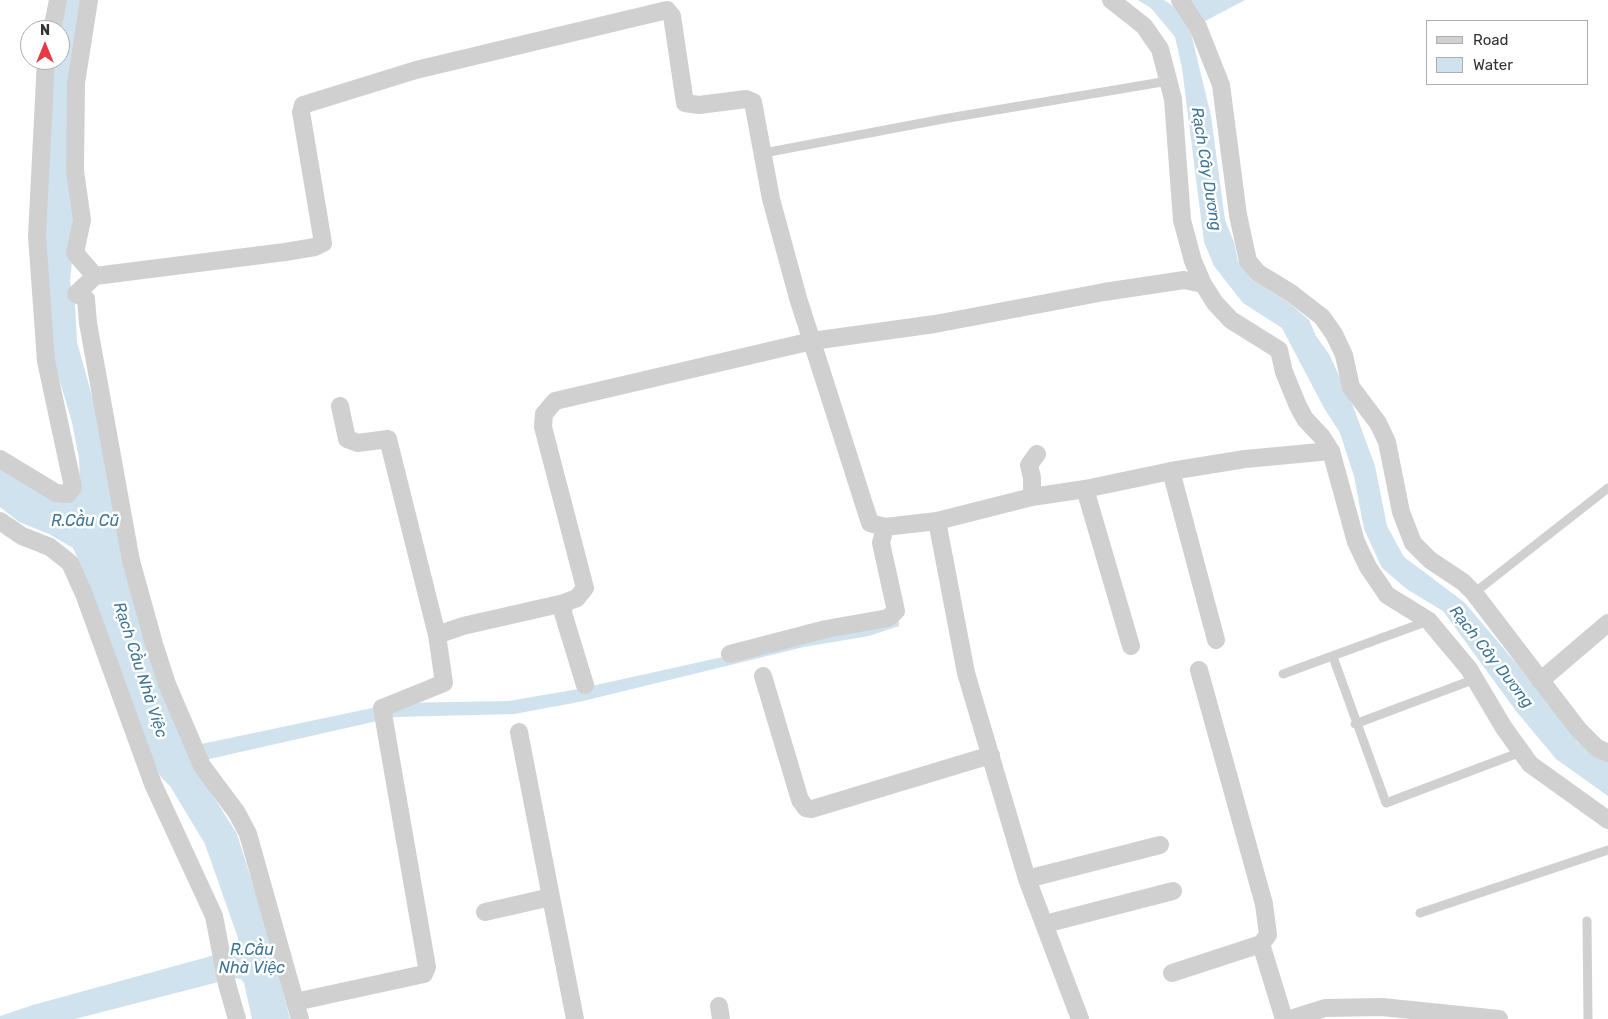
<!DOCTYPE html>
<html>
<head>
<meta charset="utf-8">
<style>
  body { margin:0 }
  #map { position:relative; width:1608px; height:1019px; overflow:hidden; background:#fff; font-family:Rubik,sans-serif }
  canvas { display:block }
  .legend { position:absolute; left:1426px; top:20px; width:162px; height:65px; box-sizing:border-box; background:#fff; border:1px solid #adadad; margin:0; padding:6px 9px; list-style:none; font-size:15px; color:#333 }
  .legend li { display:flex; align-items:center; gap:10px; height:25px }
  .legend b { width:25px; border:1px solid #adadad }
  .north { position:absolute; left:20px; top:20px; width:50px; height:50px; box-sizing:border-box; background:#fff; border:1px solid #adadad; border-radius:50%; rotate:0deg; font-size:14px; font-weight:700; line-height:20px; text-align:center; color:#333 }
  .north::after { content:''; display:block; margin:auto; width:18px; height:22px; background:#e63946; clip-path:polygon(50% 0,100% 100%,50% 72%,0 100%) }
</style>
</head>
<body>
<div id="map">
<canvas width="1608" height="1019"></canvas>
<ul class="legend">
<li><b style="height:6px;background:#d0d0d0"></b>Road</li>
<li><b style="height:14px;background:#cfe2ee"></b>Water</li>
</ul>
<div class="north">N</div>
</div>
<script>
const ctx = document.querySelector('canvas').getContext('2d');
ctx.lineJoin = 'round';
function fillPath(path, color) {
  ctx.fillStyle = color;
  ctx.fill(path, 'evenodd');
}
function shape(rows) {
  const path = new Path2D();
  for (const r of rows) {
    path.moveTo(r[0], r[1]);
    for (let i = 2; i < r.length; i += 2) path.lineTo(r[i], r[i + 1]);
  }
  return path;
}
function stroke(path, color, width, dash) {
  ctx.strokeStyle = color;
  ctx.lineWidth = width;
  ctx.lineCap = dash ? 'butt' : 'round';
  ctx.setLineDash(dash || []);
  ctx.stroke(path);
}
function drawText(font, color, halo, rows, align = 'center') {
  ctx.font = font + ' Rubik,sans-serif';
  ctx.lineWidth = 5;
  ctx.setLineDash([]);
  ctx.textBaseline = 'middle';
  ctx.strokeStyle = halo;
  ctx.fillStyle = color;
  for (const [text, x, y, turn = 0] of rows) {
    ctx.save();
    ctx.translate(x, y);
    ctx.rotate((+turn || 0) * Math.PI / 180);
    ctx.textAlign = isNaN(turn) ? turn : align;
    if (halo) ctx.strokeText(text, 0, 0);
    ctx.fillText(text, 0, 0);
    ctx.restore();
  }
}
fillPath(shape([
  [60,0,86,0,72,93,74,240,70,282,75,305,77,342,95,407,114,514,130,583,192,746,396,703,509,701,578,689,899,618,899,626,869,636,804,647,579,702,514,714,395,717,205,760,197,770,237,834,267,929,290,1019,252,1019,244,983,241,979,234,978,75,1019,0,1019,0,1016,33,1005,204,958,234,949,238,944,238,938,205,844,170,786,161,777,157,770,89,584,73,548,49,534,19,522,0,507,0,463,54,497,80,483,79,458,72,422,54,362,44,273,52,60,60,60],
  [1138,0,1164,0,1176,8,1187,0,1245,0,1190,29,1211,116,1225,220,1234,242,1238,261,1252,280,1288,302,1309,320,1316,336,1329,354,1353,406,1375,466,1387,526,1404,557,1464,602,1520,668,1578,742,1608,762,1608,796,1556,759,1516,711,1443,611,1408,590,1382,568,1364,529,1354,476,1340,433,1324,408,1282,328,1243,303,1214,266,1204,242,1182,68,1175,37,1151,8]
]), '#cfe2ee');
stroke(shape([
  [764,153,943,119,1168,81],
  [1474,593,1608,488],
  [1333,657,1386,803,1521,752],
  [1283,674,1428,621],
  [1355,724,1475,679],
  [1420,913,1608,850],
  [1587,921,1588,1019]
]), '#d0d0d0', 9);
stroke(shape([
  [89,0,76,83,75,171,82,220,75,253,95,276,76,294,86,299,88,323,131,561,154,644,167,684,202,766,237,813,248,834,300,1019],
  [1111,0,1144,26,1160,49,1173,99,1182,220,1193,261,1203,284],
  [1180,0,1198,27,1221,85,1238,215,1248,261,1258,273,1291,293,1322,317,1334,334,1344,355,1351,387,1378,423,1387,442,1401,512,1413,543,1430,560,1463,582,1474,593,1578,729,1597,748,1608,753],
  [52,30,58,0],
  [95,276,285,252,315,247,323,243,301,112,303,105,416,70,667,10,672,16,685,103,699,105,746,99,753,102,771,199,798,298,870,523,885,527,937,521,1032,497,1085,489,1171,471,1245,459,1331,451],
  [340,406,347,439,358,443,388,439,437,635],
  [0,459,56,493,68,494,73,487,46,361,37,236,46,60],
  [1171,471,1216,640],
  [1085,489,1131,646],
  [1032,497,1032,478,1029,465,1037,454],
  [0,521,22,536,50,547,70,563,84,594,153,784,214,916,227,984,237,1019],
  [937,521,966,673,1027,879,1080,1019],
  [730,654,826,629,888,618,896,611,881,543,885,527],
  [763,676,800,800,806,808,812,809,991,755],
  [1540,681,1608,623],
  [585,685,563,613,564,603,577,598,585,588,543,427,544,414,555,401,812,341,935,324,1104,292,1184,280,1203,284,1215,303,1231,320,1279,350,1284,372,1298,406,1305,419,1322,437,1331,451,1356,542,1368,567,1387,595,1429,621,1469,669,1504,728,1530,764,1608,820],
  [1027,879,1160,845],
  [551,897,575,1019],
  [485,912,551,897,519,732],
  [1045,924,1173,891],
  [1261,944,1284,1019],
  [1172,973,1261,944,1268,935,1264,904,1199,670],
  [295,1002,424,974,427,967,382,708,444,683,437,635,463,626,564,603],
  [719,1006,721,1019],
  [1290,1019,1325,1008,1382,1007,1499,1019]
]), '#d0d0d0', 18);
drawText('italic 16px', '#3f7597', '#fff', [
  ["Rạch Cây Dương",1206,169,81],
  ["R.Cầu Cũ",85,521],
  ["Rạch Cây Dương",1491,657,52],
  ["Rạch Cầu Nhà Việc",140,670,72],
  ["R.Cầu",252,950],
  ["Nhà Việc",252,968]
]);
</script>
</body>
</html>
